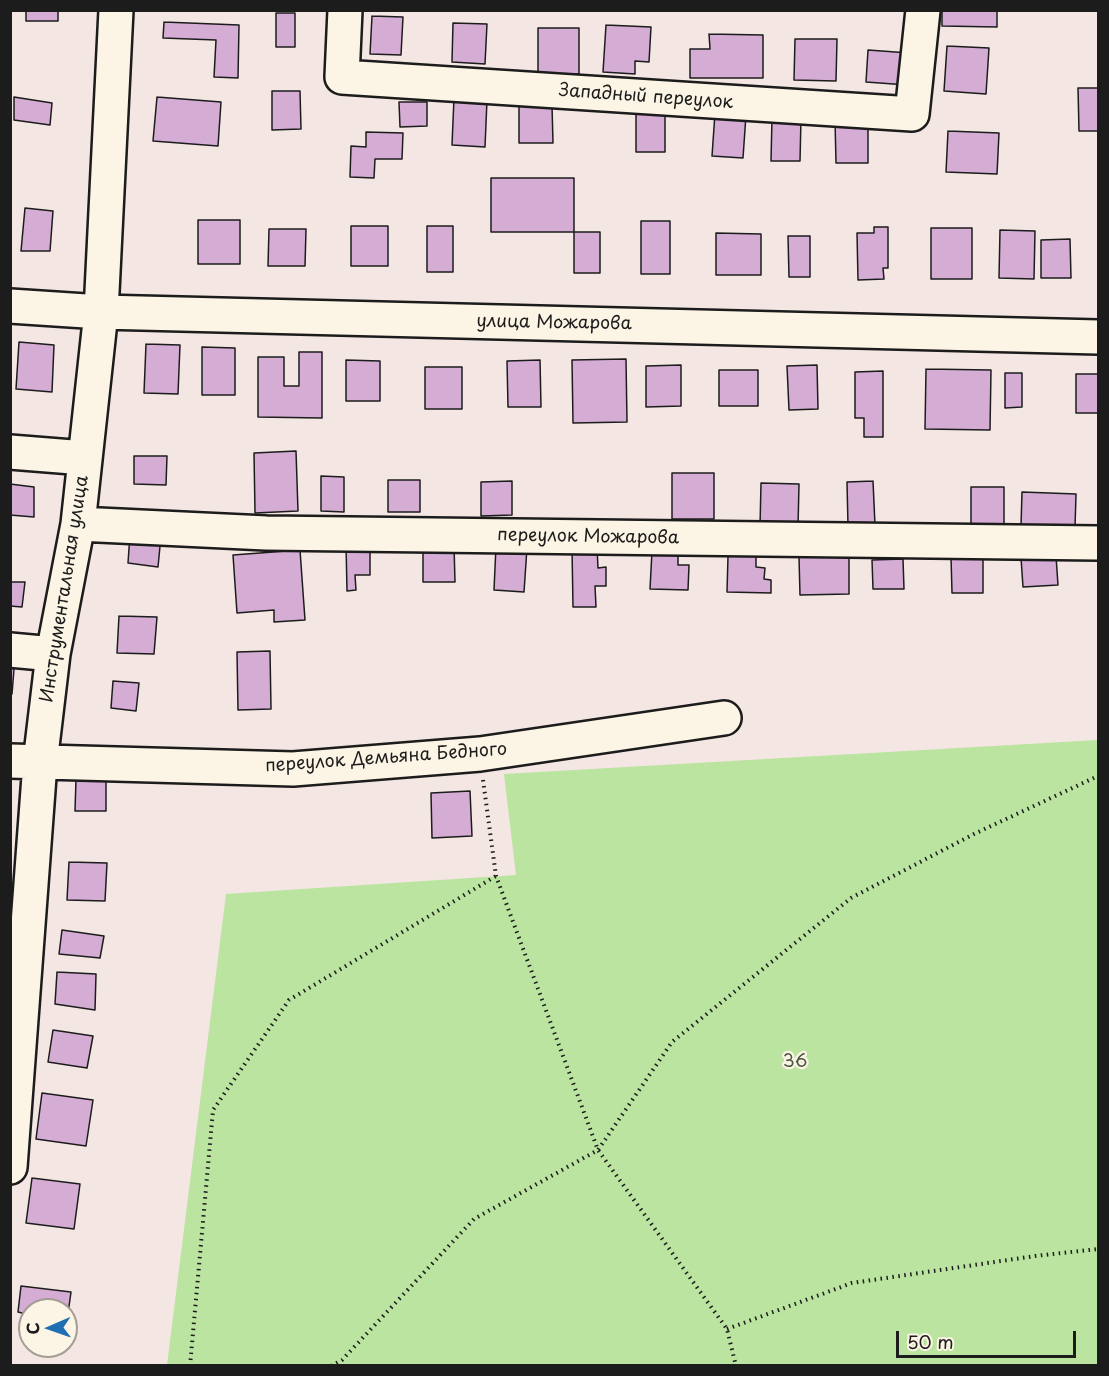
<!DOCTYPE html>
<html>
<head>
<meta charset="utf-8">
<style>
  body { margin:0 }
  #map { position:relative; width:1109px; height:1376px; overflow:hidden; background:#f4e6e2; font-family:"Playpen Sans",sans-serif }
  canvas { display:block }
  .frame { position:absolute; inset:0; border:12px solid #1c1c1c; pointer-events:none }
  .north { position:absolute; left:18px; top:1298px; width:60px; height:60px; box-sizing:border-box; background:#fcf5e5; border:2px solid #a29e95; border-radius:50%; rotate:268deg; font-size:16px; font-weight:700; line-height:24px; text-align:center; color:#1c1c1c }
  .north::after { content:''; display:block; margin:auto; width:21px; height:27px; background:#1f6fb2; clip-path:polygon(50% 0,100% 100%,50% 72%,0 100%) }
  .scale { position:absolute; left:896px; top:1331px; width:180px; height:27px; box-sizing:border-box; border:3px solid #1c1c1c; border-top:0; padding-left:8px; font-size:18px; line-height:21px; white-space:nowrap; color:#1c1c1c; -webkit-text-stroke:4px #fcf5e5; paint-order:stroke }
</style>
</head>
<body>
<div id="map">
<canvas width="1109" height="1376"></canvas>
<div class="frame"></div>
<div class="north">С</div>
<div class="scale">50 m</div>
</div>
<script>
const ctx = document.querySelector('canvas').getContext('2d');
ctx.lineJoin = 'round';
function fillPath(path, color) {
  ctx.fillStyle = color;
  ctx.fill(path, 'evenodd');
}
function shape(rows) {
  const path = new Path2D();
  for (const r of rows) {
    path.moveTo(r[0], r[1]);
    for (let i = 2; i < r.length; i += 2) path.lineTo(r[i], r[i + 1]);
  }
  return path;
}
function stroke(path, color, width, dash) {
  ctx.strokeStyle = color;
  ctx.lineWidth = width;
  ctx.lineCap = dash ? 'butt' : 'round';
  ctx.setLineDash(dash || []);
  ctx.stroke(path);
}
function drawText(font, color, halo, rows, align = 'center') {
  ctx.font = font + ' "Playpen Sans",sans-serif';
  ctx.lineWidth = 4.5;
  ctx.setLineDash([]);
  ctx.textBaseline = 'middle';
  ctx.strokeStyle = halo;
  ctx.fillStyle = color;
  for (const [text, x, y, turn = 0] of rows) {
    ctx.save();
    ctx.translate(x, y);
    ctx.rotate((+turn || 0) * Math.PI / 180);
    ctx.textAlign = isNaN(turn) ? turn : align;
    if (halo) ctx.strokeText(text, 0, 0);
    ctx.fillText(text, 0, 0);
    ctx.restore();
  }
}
fillPath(shape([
  [1098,740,1098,1365,167,1365,226,894,516,875,504,774]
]), '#bae4a0');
const building = shape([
  [26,10,58,10,58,21,26,21,26,10],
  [942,10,997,10,997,27,942,26,942,10],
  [276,13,295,13,295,47,276,47,276,13],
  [372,16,403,17,401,55,370,54,372,16],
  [164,22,239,25,238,78,214,77,216,40,163,38,164,22],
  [453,23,487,24,485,64,452,62,453,23],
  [606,25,651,27,649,62,635,61,635,74,603,72,606,25],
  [538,28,579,28,579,74,538,74,538,28],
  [709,34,763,35,763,78,690,78,690,49,710,49,709,34],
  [795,39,837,39,836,81,794,80,795,39],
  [947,46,989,48,986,94,944,91,947,46],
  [868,50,909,53,907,85,866,82,868,50],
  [1078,88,1098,88,1098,131,1079,131,1078,88],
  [272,91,300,91,301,129,272,130,272,91],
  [14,97,52,103,50,125,14,120,14,97],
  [157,97,221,102,218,146,153,141,157,97],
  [454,98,487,100,485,147,452,145,454,98],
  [399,102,427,102,427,126,400,127,399,102],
  [519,105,552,105,553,143,519,143,519,105],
  [636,111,665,111,665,152,636,152,636,111],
  [715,113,746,115,743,158,712,156,715,113],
  [772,118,801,118,800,161,771,161,772,118],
  [835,120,868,120,868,163,836,163,835,120],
  [948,131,999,133,997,174,946,172,948,131],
  [366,132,403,133,402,159,375,159,374,178,350,177,351,146,366,147,366,132],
  [491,178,574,178,574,232,491,232,491,178],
  [25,208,53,211,50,251,21,251,25,208],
  [198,220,240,220,240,264,198,264,198,220],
  [641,221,670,221,670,274,641,274,641,221],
  [351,226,388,226,388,266,351,266,351,226],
  [427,226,453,226,453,272,427,272,427,226],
  [874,227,888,227,888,268,883,268,884,279,858,280,857,233,874,233,874,227],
  [931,228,972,228,972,279,931,279,931,228],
  [269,229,306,229,305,266,268,266,269,229],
  [1000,230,1035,231,1034,279,999,278,1000,230],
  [574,232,600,232,600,273,574,273,574,232],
  [716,233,761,234,761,275,716,275,716,233],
  [788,236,810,236,810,277,789,277,788,236],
  [1070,239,1071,278,1041,278,1041,240,1070,239],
  [19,342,54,345,52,392,16,389,19,342],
  [146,344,180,345,178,394,144,393,146,344],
  [202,347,235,348,235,395,202,395,202,347],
  [299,352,322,352,322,418,258,417,258,357,284,357,284,386,299,386,299,352],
  [626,359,627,422,573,423,572,360,626,359],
  [346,360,380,361,380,401,346,401,346,360],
  [540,360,541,407,508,407,507,361,540,360],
  [681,365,681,406,646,407,646,366,681,365],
  [817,365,818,409,789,410,787,366,817,365],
  [425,367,462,367,462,409,425,409,425,367],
  [926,369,991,370,990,430,925,429,926,369],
  [719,370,758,370,758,406,719,406,719,370],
  [883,371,883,437,864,437,864,418,855,418,855,372,883,371],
  [1005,373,1022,373,1022,407,1005,408,1005,373],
  [1076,374,1098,374,1098,413,1076,413,1076,374],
  [296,451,298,511,255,513,254,453,296,451],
  [134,456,167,456,166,485,134,484,134,456],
  [672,473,714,473,714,519,672,519,672,473],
  [321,476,344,477,344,512,321,511,321,476],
  [388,480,420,480,420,512,388,512,388,480],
  [512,481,512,515,481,516,481,482,512,481],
  [873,481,875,525,848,526,847,482,873,481],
  [761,483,799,484,798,527,760,527,761,483],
  [10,484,34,487,34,517,10,515,10,484],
  [971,487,1004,487,1004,530,971,530,971,487],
  [1022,492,1076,494,1075,528,1021,526,1022,492],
  [130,534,161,536,158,567,128,563,130,534],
  [346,544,370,544,370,575,355,575,356,590,347,591,346,544],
  [454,545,455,582,423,582,423,546,454,545],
  [496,546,527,548,524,592,494,590,496,546],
  [597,547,598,568,606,567,606,586,595,586,596,607,573,607,572,548,597,547],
  [300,550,305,620,274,622,274,610,237,613,233,555,300,550],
  [652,551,678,552,678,565,689,565,688,590,650,589,652,551],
  [728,556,756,556,756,567,765,568,764,579,771,580,771,593,727,592,728,556],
  [983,556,983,593,952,593,951,557,983,556],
  [1056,556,1058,585,1023,587,1021,558,1056,556],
  [799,557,849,557,849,594,800,595,799,557],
  [903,559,904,589,873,589,872,560,903,559],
  [10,582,25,582,22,607,10,606,10,582],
  [119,616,157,617,154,654,117,653,119,616],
  [270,651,271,709,238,710,237,652,270,651],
  [10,668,14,669,12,694,10,694,10,668],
  [113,681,139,683,136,711,111,708,113,681],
  [106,778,106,811,75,811,76,779,106,778],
  [470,791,472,836,432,838,431,793,470,791],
  [69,862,107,863,105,901,67,900,69,862],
  [62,930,104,936,100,958,59,954,62,930],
  [57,972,96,974,95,1010,55,1004,57,972],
  [53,1030,93,1036,87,1068,48,1062,53,1030],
  [42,1093,93,1100,86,1146,36,1139,42,1093],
  [32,1178,80,1184,74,1229,26,1223,32,1178],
  [21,1286,71,1292,67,1321,66,1310,30,1310,30,1315,18,1312,21,1286]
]);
fillPath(building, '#d4acd4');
stroke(building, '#1c1c1c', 1.5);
const minor = shape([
  [345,10,342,77,912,114,923,10],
  [10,306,101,312,1098,337],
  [10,452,85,458],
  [78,524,266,533,1098,543],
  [10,650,53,654],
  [10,761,293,769,480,754,724,718],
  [10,1167,40,763,53,654,78,524,101,312,116,10]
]);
stroke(minor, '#1c1c1c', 38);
stroke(shape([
  [483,780,496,876,598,1150,727,1329,736,1366],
  [727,1329,852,1283,1035,1256,1098,1249],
  [190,1366,213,1110,289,1000,496,876],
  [331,1366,342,1360,474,1219,598,1150,672,1042,851,898,974,834,1098,776]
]), '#1c1c1c', 4, [1.5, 4.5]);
stroke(minor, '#fcf5e5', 33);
drawText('18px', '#1c1c1c', '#fcf5e5', [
  ["Западный переулок",646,97,4],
  ["улица Можарова",554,323,1],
  ["переулок Можарова",588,537,1],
  ["Инструментальная улица",65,589,-81],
  ["переулок Демьяна Бедного",386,758,-4]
]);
drawText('18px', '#4b5844', '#fcf5e5', [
  ["36",795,1062]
]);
</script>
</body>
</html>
